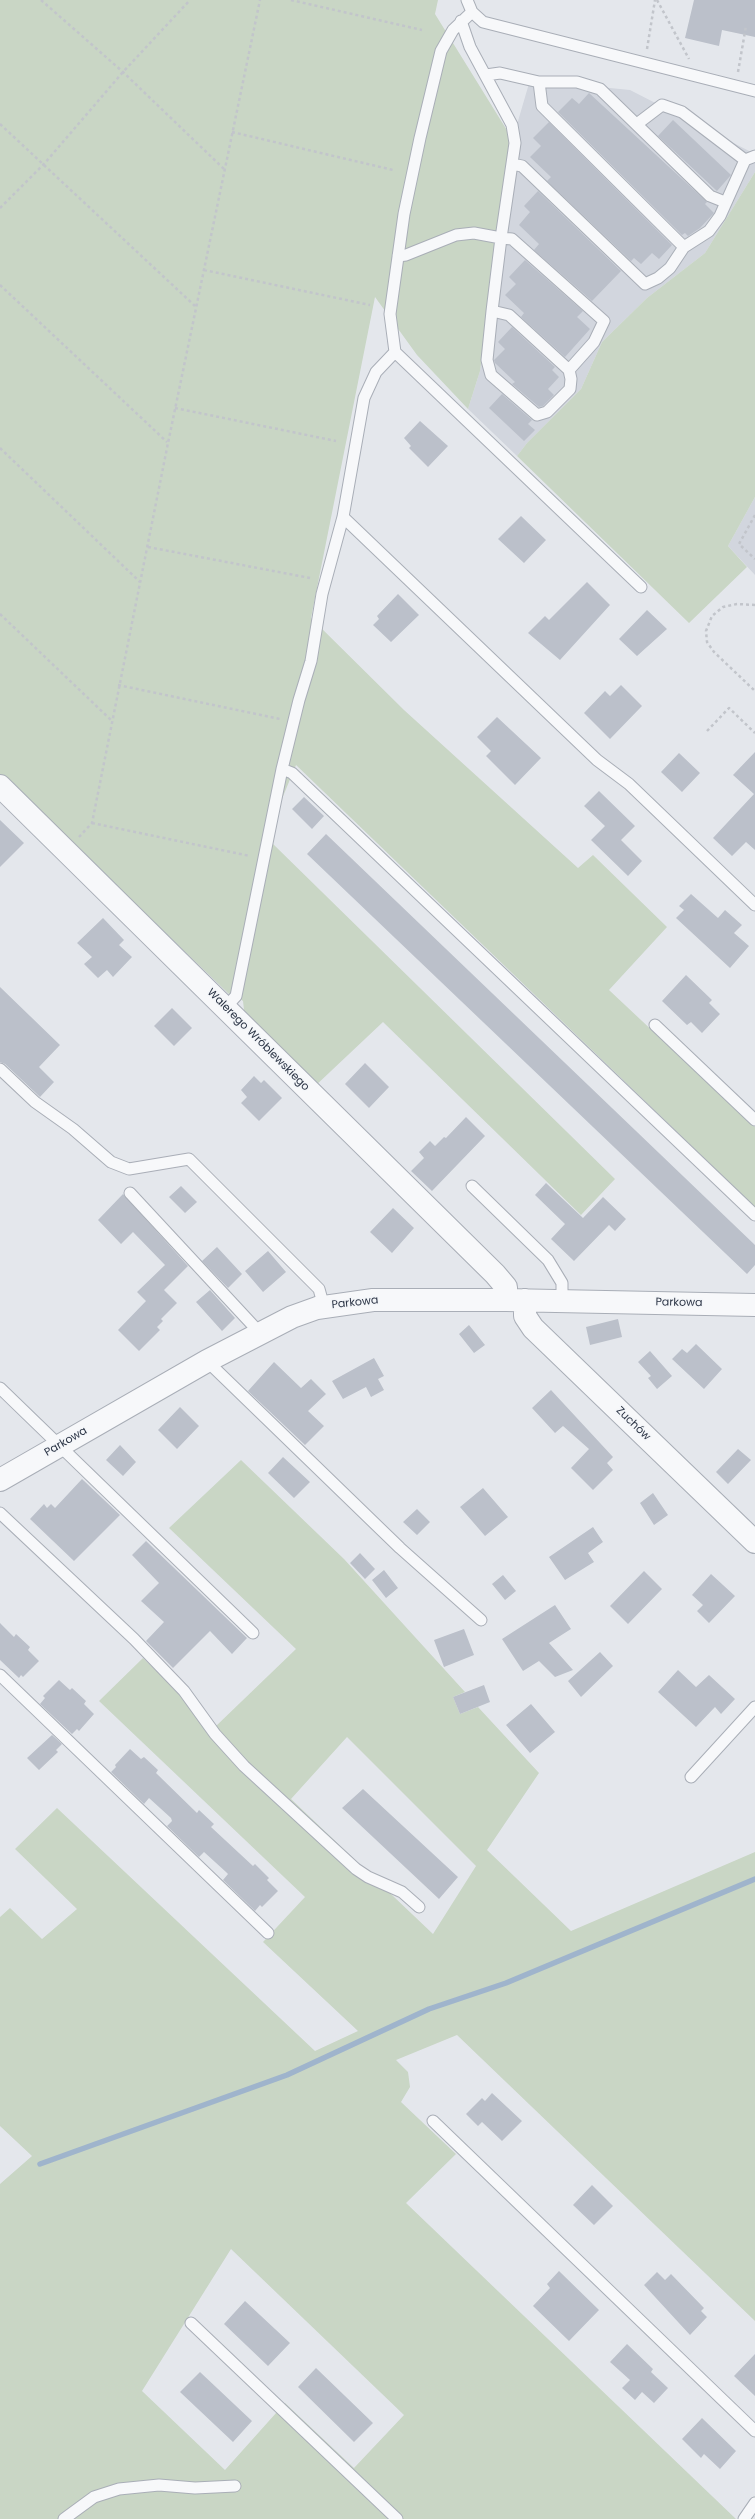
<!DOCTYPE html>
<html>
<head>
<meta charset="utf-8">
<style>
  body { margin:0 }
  canvas { display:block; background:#e4e7ec }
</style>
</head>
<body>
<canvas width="755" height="2519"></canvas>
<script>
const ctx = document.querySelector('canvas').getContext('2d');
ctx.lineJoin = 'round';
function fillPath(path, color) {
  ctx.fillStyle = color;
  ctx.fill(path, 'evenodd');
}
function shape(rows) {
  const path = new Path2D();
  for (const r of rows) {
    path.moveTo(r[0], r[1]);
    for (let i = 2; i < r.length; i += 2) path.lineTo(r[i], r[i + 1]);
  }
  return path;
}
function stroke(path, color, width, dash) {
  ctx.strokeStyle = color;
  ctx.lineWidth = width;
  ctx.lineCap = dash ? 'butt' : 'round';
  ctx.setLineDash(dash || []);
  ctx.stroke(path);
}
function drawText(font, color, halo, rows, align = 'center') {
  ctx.font = font + ' Poppins,sans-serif';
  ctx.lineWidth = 3;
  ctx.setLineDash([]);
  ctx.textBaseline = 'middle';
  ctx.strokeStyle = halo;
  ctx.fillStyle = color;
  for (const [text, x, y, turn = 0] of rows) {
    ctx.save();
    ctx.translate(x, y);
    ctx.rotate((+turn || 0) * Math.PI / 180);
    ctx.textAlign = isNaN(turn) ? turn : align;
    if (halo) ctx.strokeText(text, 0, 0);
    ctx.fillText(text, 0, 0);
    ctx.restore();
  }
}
fillPath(shape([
  [530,80,630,90,755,154,755,172,705,253,647,298,602,342,581,389,527,443,517,456,468,409,480,371,511,145],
  [755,497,755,575,728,546]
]), '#d2d6de');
fillPath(shape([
  [0,0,438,0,435,14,513,140,480,371,468,409,417,355,375,297,311,618,404,710,578,868,593,855,667,927,609,990,755,1127,755,1207,296,765,279,806,272,843,615,1179,581,1215,383,1022,313,1088,245,1019,243,1001,232,992,231,996,0,774],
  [755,172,755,497,728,546,747,567,689,623,517,456,527,443,581,389,602,342,647,298,705,253],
  [241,1460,344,1559,465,1692,453,1697,460,1714,478,1707,539,1773,487,1850,571,1931,755,1852,755,2321,457,2035,396,2060,408,2072,410,2087,401,2102,456,2154,406,2203,736,2519,71,2519,66,2512,59,2519,0,2519,0,2184,32,2156,0,2126,0,1917,10,1908,42,1939,77,1909,15,1849,57,1808,315,2051,358,2031,263,1942,305,1897,99,1701,143,1658,215,1727,296,1649,169,1528],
  [347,1737,476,1866,433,1934,291,1799],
  [231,2249,404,2415,354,2468,285,2403,225,2470,142,2391]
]), '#c9d6c5');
stroke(shape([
  [40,2164,287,2075,429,2009,506,1983,755,1879]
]), '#9fb4cc', 5.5);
fillPath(shape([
  [694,0,755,0,755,37,722,30,719,46,685,38],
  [589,93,707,202,705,204,714,213,700,228,688,236,685,233,682,235,558,112,572,98,579,104],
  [673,120,731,175,717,191,658,136],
  [549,122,672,245,659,259,652,253,641,264,634,258,631,261,547,181,551,177,530,157,541,146,533,138],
  [538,191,621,271,592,301,534,250,539,244,519,225,530,212,524,206],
  [525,260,583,311,577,317,590,329,565,357,521,317,524,313,505,295,516,284,509,277],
  [512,327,555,367,552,370,559,377,548,389,554,395,543,406,539,407,512,384,515,382,495,363,494,360,505,349,498,342],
  [502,394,532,420,528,424,535,430,524,441,489,408],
  [420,421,448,446,428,467,409,448,411,446,404,438],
  [521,516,546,540,524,563,498,539],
  [587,582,610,605,560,660,528,633,545,616,549,620],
  [398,594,419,615,391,642,373,625,379,619,377,616],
  [647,610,667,629,637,656,619,639],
  [621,685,642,706,610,739,584,713,605,691,610,696],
  [497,717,541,758,515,785,486,756,491,751,477,737],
  [755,752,755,850,746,842,732,856,713,838,754,794,733,775],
  [679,753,700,773,682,792,661,772],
  [599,791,635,826,621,840,642,861,628,876,591,840,605,826,584,806],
  [304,797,324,816,312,829,292,809],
  [0,820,24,843,0,867],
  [326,834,755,1245,755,1265,747,1274,307,854],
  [691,894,718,918,725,910,742,925,734,933,749,946,730,968,676,918,684,910,679,906],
  [103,918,124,940,119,945,132,957,113,977,107,970,98,978,84,964,92,957,77,943],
  [686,975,712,1000,709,1003,720,1014,702,1033,691,1022,687,1025,662,1001],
  [0,987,60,1045,39,1067,54,1082,40,1097,5,1064,0,1062],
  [172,1008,192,1028,174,1046,154,1026],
  [365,1063,389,1087,369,1108,345,1084],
  [254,1076,261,1083,264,1080,282,1098,259,1121,241,1103,247,1097,241,1090],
  [466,1117,485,1136,432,1191,411,1171,424,1158,419,1152,430,1141,435,1146,444,1137,446,1138],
  [546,1183,583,1218,603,1197,626,1219,615,1231,609,1225,574,1261,551,1239,565,1224,535,1195],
  [181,1186,197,1202,185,1213,169,1197],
  [123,1194,188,1266,164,1290,177,1303,161,1319,163,1321,157,1327,160,1330,139,1351,118,1330,146,1301,137,1292,165,1265,133,1232,121,1244,98,1220],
  [393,1208,414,1228,392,1253,370,1232],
  [217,1247,242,1274,228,1288,202,1261],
  [268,1251,286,1272,263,1292,245,1271],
  [210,1290,235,1318,222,1331,196,1302],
  [618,1319,622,1337,590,1345,586,1327],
  [469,1325,485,1345,474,1353,459,1334],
  [696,1344,722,1369,704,1389,672,1359,682,1349,687,1353],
  [650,1351,672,1376,657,1389,648,1378,651,1376,638,1362],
  [374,1358,384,1376,378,1379,384,1390,371,1397,366,1387,343,1399,332,1381],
  [274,1362,301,1388,311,1379,326,1394,308,1411,324,1426,305,1445,248,1391],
  [551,1390,613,1457,607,1463,613,1470,593,1490,571,1468,589,1449,563,1426,555,1433,532,1408],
  [180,1407,199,1426,177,1449,158,1430],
  [120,1445,136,1462,123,1476,106,1460],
  [738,1449,751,1460,728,1484,716,1472],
  [283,1457,310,1482,294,1498,268,1473],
  [82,1479,120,1515,74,1561,30,1519,44,1504,47,1508,51,1504,55,1508],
  [483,1488,508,1517,485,1536,460,1507],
  [653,1493,668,1515,654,1525,640,1503],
  [417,1509,430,1522,417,1535,403,1522],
  [593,1527,603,1542,588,1553,594,1562,565,1580,549,1557],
  [146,1541,247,1638,232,1654,210,1631,173,1668,146,1641,164,1622,141,1601,159,1583,132,1555],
  [360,1553,375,1569,365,1579,350,1563],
  [384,1570,398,1588,386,1598,372,1580],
  [644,1571,662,1589,628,1624,610,1606],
  [711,1574,735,1596,709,1623,697,1611,703,1605,692,1595],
  [503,1575,516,1591,505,1600,492,1584],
  [555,1605,571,1629,549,1643,573,1670,555,1677,539,1661,523,1671,502,1639],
  [0,1623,14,1637,16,1634,30,1647,28,1650,39,1661,23,1677,21,1675,19,1678,0,1660],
  [464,1629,474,1655,444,1667,434,1640],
  [600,1652,613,1666,581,1697,568,1681],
  [678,1670,696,1687,709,1675,735,1699,721,1714,715,1707,696,1727,658,1692],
  [59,1680,70,1690,72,1688,86,1701,84,1704,94,1714,79,1731,77,1729,72,1734,40,1704,45,1698,43,1696],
  [484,1685,490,1702,460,1714,453,1697],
  [531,1704,555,1732,530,1753,506,1725],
  [52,1735,62,1744,56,1750,58,1752,39,1770,27,1758],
  [130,1749,141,1759,144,1757,158,1770,156,1773,197,1813,199,1810,214,1824,211,1827,253,1866,255,1864,269,1878,267,1880,278,1891,262,1907,260,1905,255,1911,223,1880,228,1874,226,1872,204,1852,199,1857,167,1826,172,1821,171,1818,149,1798,144,1804,111,1772,116,1767,115,1765],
  [363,1789,458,1877,439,1899,342,1808],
  [492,2093,522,2121,502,2141,482,2122,478,2126,466,2114,482,2098,485,2101],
  [592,2185,613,2206,594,2225,573,2205],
  [559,2271,599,2310,569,2341,533,2306,550,2288,547,2284],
  [657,2272,665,2280,671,2274,704,2308,701,2311,707,2317,690,2335,644,2285],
  [245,2301,290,2343,268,2366,224,2324],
  [627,2344,653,2369,651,2372,668,2388,654,2403,642,2392,635,2400,622,2388,630,2380,610,2362],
  [755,2354,755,2396,734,2376],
  [316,2368,373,2423,354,2442,298,2387],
  [200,2372,252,2421,233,2442,180,2392],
  [702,2418,736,2451,720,2469,704,2454,701,2458,682,2439]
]), '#bbc0ca');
const lane = shape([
  [467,0,472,12,483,22,755,91],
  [472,12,453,30,441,51,420,138,404,214,390,314,395,352,641,587],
  [486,75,500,73,539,82,542,106,684,247],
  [539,82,577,82,600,89,710,196,725,202],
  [637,124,662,105,682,112,745,160],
  [512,164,522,166,645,284,658,278,670,268,684,247,709,231,720,216,745,160,755,156],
  [398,256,406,255,456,235,474,233,501,238,512,239,604,321,594,342,569,370,571,379,570,389,547,412,537,415,491,375,487,360,492,311,501,238,515,143,512,125,470,47,461,21],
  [492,311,509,315,569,370],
  [343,517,597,760,629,784,755,905],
  [282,769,292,773,755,1215],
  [225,1008,236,996,282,769,299,700,311,661,322,594,343,517,364,398,376,372,395,352],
  [655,1025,755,1120],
  [0,1069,35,1102,73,1129,111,1162,129,1169,189,1159,319,1289,324,1307],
  [472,1186,548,1260,562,1283,562,1301],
  [130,1193,260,1333],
  [207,1361,400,1548,481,1620],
  [0,1388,253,1633],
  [0,1513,134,1639,184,1691,215,1734,244,1766,356,1869,368,1877,402,1892,419,1907],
  [0,1675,268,1933],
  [691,1777,755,1707],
  [433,2121,755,2431],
  [191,2323,397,2519],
  [64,2519,94,2497,119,2489,159,2485,195,2488,235,2486],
  [744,2519,755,2503]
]);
const street = shape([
  [0,786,495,1274,506,1287,506,1300],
  [525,1300,525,1316,533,1328,755,1542],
  [0,1480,207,1361,292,1317,317,1308,373,1300,506,1300,755,1305]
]);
stroke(lane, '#a9aeb7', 13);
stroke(street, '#a9aeb7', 24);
stroke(shape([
  [41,0,123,72,224,169],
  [291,0,422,30],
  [657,0,689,59],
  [647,49,655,0],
  [738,72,746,26],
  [0,124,195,306],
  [232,132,393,170],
  [0,208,44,164,123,72,190,0],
  [204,270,370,305],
  [0,285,167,442],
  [175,408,336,441],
  [0,448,140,582],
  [755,515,739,544,755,559],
  [148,547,310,578],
  [755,605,737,604,723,607,712,616,706,631,707,642,714,652,755,691],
  [0,614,111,720],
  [118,685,280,719],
  [707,731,729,708,755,733],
  [92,823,250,856],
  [79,837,92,823,168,443,260,0]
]), '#c2c5cb', 2.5, [3, 3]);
stroke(lane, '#f7f8fa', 11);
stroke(street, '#f7f8fa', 22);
drawText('11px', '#2b3445', '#f4f6f9', [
  ["Walerego Wróblewskiego",258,1040,45],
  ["Parkowa",355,1303,-6],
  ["Parkowa",679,1303,1],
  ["Zuchów",633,1424,44],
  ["Parkowa",66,1442,-30]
]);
</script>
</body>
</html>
